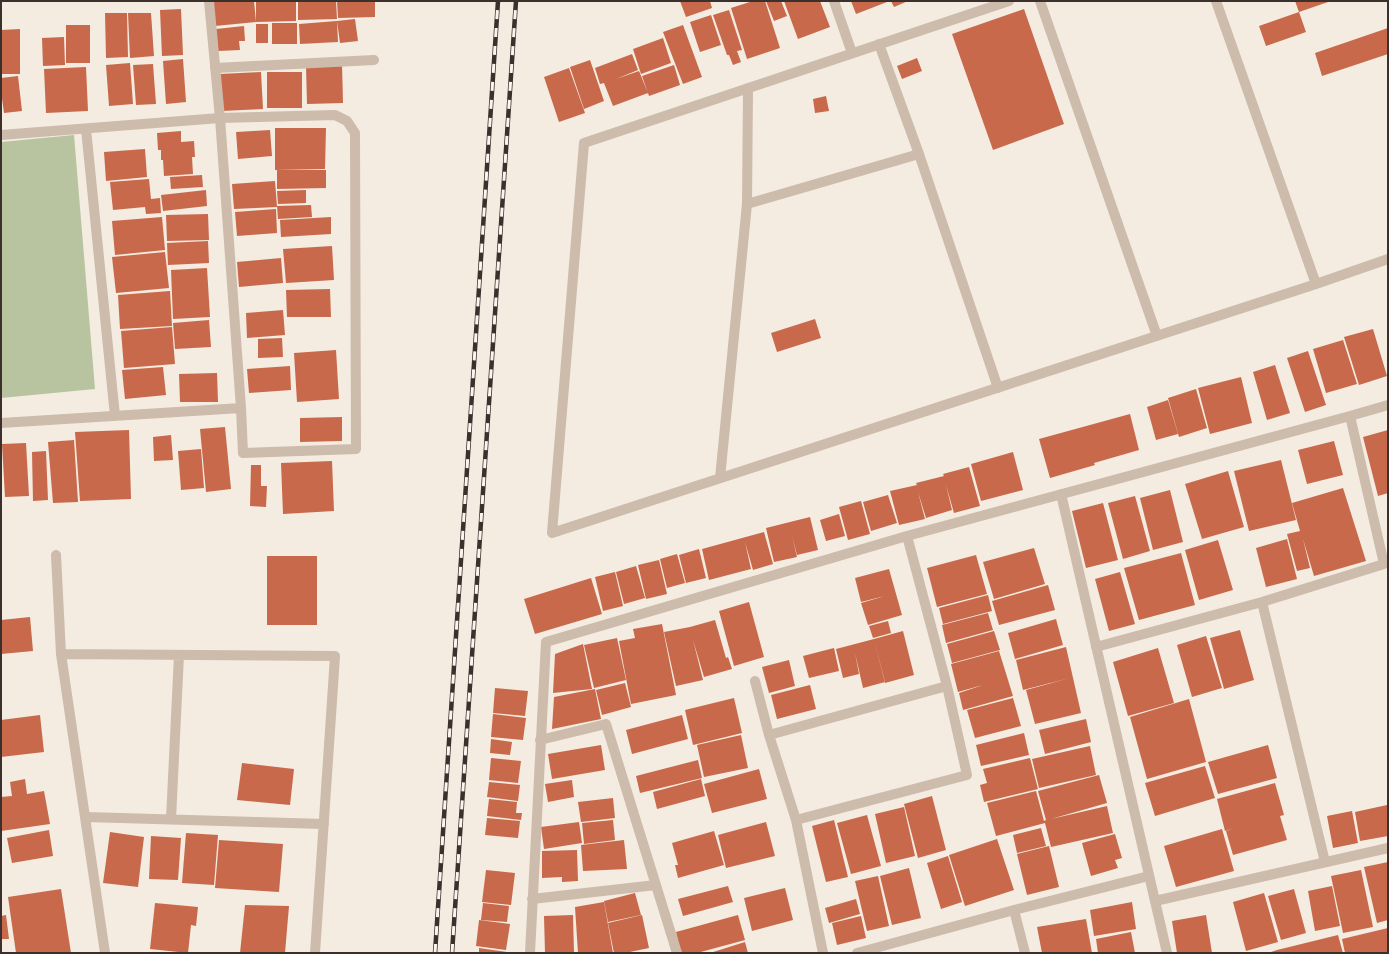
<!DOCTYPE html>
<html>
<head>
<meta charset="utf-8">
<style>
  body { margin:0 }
  #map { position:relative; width:1389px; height:954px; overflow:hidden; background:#f4ebe1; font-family:Karla,sans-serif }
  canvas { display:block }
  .frame { position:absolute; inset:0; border:2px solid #3b302b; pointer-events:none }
</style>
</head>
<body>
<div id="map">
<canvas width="1389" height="954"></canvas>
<div class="frame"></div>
</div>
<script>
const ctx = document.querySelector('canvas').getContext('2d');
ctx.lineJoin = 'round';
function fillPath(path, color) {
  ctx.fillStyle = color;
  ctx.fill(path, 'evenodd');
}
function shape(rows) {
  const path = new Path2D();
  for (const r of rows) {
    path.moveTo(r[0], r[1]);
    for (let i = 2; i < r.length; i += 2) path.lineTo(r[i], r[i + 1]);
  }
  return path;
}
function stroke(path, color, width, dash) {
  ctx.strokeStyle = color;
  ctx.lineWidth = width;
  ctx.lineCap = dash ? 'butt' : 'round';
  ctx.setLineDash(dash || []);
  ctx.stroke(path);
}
fillPath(shape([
  [74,135,95,389,1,398,1,142]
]), '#b8c4a0');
fillPath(shape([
  [213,1,254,1,256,22,215,26],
  [256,1,296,1,296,21,256,22],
  [298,1,336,1,337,19,298,20],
  [337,1,375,1,375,17,338,18],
  [680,1,710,1,712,8,686,17],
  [753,1,765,1,780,48,747,59,731,8],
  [766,1,781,1,787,16,774,21],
  [784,1,820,1,830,27,798,39],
  [851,1,886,1,887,2,856,14],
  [891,1,908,1,894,7],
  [1295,1,1331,1,1299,12],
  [181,9,183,55,162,56,160,10],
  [1024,9,1064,124,993,150,952,34],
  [729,10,742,50,737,51,741,62,733,65,729,55,727,55,713,15],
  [1299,12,1306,32,1266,46,1259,26],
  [105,13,127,13,128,57,106,58],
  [128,13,151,13,154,56,130,58],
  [711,15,721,45,700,52,690,22],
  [355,19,358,41,340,43,337,21],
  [337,21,338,42,300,44,299,24],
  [272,23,297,23,297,44,272,44],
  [256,24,268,24,268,43,256,43],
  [66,25,90,25,90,63,66,63],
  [683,25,702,77,683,84,663,32],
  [244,26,245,41,239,41,240,50,218,51,216,29],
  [1388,28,1388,54,1322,76,1315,53],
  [20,29,20,74,1,74,1,30],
  [64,37,65,65,43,66,42,38],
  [663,38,671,63,641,74,633,49],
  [632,54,638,70,616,79,639,71,648,93,613,106,604,83,600,84,595,68],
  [917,58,922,71,902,79,897,66],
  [183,59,186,102,166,104,163,61],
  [590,60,604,101,584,109,570,67],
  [130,63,133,104,109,106,106,65],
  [153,64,156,104,136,105,133,65],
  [342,64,343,103,307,104,306,66],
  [674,65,680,85,649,96,642,76],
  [86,67,88,111,46,113,44,69],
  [569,68,585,113,559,122,544,77],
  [261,72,263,109,222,111,220,74],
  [267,72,302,72,302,108,267,108],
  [18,76,22,111,4,113,1,91,1,78],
  [826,96,829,111,815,113,813,99],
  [275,128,326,128,325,169,275,170],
  [270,130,272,156,238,159,236,132],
  [181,131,181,142,194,141,195,157,192,157,193,174,164,176,163,160,161,160,161,150,158,150,157,133],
  [145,149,147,177,106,181,104,152],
  [277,170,326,170,326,188,277,189],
  [202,175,203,187,171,189,170,177],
  [149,179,151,199,160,198,161,213,146,214,145,207,113,210,110,182],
  [275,181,277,207,234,209,232,184],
  [206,190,207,206,163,211,161,195],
  [306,190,306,203,278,204,277,191],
  [311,205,312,217,278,219,277,206],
  [276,209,277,233,237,236,235,212],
  [208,214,209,240,167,241,166,215],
  [162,217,165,250,115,255,112,221],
  [331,217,331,234,281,237,280,220],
  [208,241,209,263,168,265,167,243],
  [332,246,334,280,286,283,283,249],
  [165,252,169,288,116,293,112,257],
  [281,258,283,283,239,287,237,262],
  [207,268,210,317,173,319,171,270],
  [330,289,331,317,287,317,286,290],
  [170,291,172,326,120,329,118,295],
  [283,310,285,335,247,338,246,313],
  [815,319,821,338,777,352,771,333],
  [209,320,211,347,175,349,173,323],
  [172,327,175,364,124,368,121,331],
  [1373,329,1387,376,1359,385,1344,337],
  [282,338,283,357,258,358,258,339],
  [1343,340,1357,384,1326,393,1313,349],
  [336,350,339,399,297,402,294,353],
  [1308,351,1326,405,1305,412,1287,358],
  [1275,365,1290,413,1267,420,1253,372],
  [290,366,291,390,249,393,247,369],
  [163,367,166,395,125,399,122,370],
  [217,373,218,402,180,402,179,374],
  [1241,377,1252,423,1210,434,1198,388],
  [1196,389,1207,428,1179,437,1168,398],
  [1168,400,1178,434,1156,440,1147,407],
  [1130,414,1139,450,1094,463,1095,465,1050,478,1039,439],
  [342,417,342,441,300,442,300,418],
  [225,427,231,489,206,492,200,429],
  [129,430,131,499,80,501,75,432],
  [1388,430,1388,493,1378,496,1363,437],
  [171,435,173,460,154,461,153,437],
  [74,440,78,502,53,503,48,442],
  [1334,441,1343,475,1307,484,1298,450],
  [26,443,29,496,5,497,2,444],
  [201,449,204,488,181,490,178,451],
  [46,451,48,500,33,501,32,452],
  [1013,452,1023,490,981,501,971,464],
  [1281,460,1296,520,1249,531,1234,471],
  [332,461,334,511,283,514,281,463],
  [251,465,261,465,261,486,267,486,266,507,250,506],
  [969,467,980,506,954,513,946,485,952,510,926,518,918,492,925,519,899,525,890,491,917,485,916,483,944,476,943,474],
  [1228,471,1244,527,1202,539,1185,484],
  [1343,488,1366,561,1314,576,1303,539,1310,568,1297,571,1287,534,1300,531,1292,503],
  [1170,490,1183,542,1153,550,1140,498],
  [888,495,897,523,871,531,863,502],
  [1135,496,1150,551,1123,559,1108,503],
  [861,501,870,534,848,540,839,507],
  [1103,503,1118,560,1086,568,1072,511],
  [839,514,845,536,826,541,820,520],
  [810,517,818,550,797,555,792,536,797,557,774,562,766,528],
  [764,532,773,564,753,570,745,542,751,569,709,580,702,549],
  [1287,539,1297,579,1266,587,1256,548],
  [1218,540,1233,590,1199,600,1185,550],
  [1034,548,1045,584,994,599,983,562],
  [699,549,706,578,686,583,679,555],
  [1181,553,1195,605,1139,620,1124,568],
  [677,554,685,583,667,588,660,559],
  [976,555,987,594,937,607,927,568],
  [267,556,317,556,317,625,267,625],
  [659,560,667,594,646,599,638,565],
  [636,566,645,598,624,604,616,572],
  [889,569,902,615,868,625,861,603,885,596,861,602,855,578],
  [615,572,623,606,603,611,595,577],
  [1120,572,1135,624,1109,631,1095,579],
  [591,578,602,614,535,634,524,599],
  [1048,585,1055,610,999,625,992,601],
  [988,595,992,611,943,624,939,608],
  [749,602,764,657,734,666,719,611],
  [988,613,993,630,946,643,942,625],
  [30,617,33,651,1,654,1,620],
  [1056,619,1063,645,1015,659,1008,633],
  [715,620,726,658,728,657,732,669,704,677,693,640,703,680,676,686,664,632,690,627],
  [888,621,891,633,873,638,869,626],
  [662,624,676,695,631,704,619,641,635,638,633,629],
  [1240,630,1254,680,1224,689,1210,638],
  [903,631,914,675,885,683,874,639],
  [994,631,1000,650,952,663,947,644],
  [1206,636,1222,688,1192,697,1177,645],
  [617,638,626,680,594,688,584,645],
  [874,639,885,682,863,688,855,653,859,674,843,678,836,649],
  [583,644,592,689,553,693,555,654],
  [1066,647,1081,713,1035,724,1026,690,1070,678,1023,690,1016,660],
  [834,648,839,671,809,678,803,656],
  [1158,648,1174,703,1128,716,1113,662],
  [999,651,1013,696,963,710,959,693,983,685,958,692,951,664],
  [789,660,795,686,769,693,762,667],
  [625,683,631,707,602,715,596,690],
  [810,685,816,709,777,719,771,695],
  [495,688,528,691,525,716,493,713],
  [595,689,601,719,552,729,554,697],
  [734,698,742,733,693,745,685,710],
  [1013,698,1021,726,975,738,967,710],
  [1189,699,1206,762,1147,779,1130,717],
  [493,714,526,718,523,740,491,737],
  [40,715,44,752,1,757,1,720],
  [682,715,688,739,632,754,626,730],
  [1086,719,1091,742,1045,754,1039,730],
  [1024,733,1029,755,981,766,976,745],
  [741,735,748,768,704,777,697,745],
  [491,739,512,742,510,755,490,753],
  [601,745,605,770,552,779,548,754],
  [1268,745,1277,778,1218,794,1208,762],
  [1090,746,1096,775,1039,788,1032,759],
  [491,758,521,761,518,783,489,780],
  [1030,758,1038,789,984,802,980,785,987,783,983,769],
  [698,760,702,778,640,793,636,776],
  [242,763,294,769,290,805,237,800],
  [1205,766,1215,798,1155,816,1145,783],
  [759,769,767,799,712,813,704,784],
  [1099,775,1107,803,1051,819,1107,806,1113,833,1051,847,1045,823,996,836,987,803,1036,791,1044,821,1046,820,1038,791],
  [25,779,27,794,44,791,50,824,1,831,1,797,12,796,10,782],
  [701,779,705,796,657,809,653,792],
  [572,780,574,797,548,802,545,784],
  [489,782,520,785,518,801,487,797],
  [1275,783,1284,815,1280,816,1287,840,1233,855,1226,831,1234,828,1225,831,1217,799],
  [932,796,946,850,918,858,904,804],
  [613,798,615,818,581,822,578,802],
  [489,799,517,802,516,813,522,813,521,820,487,816],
  [1387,805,1388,836,1360,841,1355,812],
  [904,807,915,856,886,863,875,814],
  [1352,811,1358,843,1333,848,1327,816],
  [867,815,881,866,851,874,837,823],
  [487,818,520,821,518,838,485,835],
  [613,820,615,840,584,844,582,823],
  [834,820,848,877,826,882,812,826],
  [579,822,582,843,544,849,541,827],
  [766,822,775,856,726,868,718,835],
  [1041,828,1046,846,1017,853,1013,835],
  [1222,829,1234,871,1176,887,1164,846],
  [49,830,53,856,12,863,7,838],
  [714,831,724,865,678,878,675,865,678,865,672,843],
  [110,832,144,837,138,887,103,883],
  [186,833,218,835,214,885,182,883],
  [1115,834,1122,858,1115,860,1118,868,1091,876,1082,843],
  [151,836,181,838,178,880,149,879],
  [997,839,1014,890,965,906,949,855],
  [219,840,283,844,279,892,215,888],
  [624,840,627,869,583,871,581,845],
  [1049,846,1059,887,1027,895,1017,854],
  [577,850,578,881,562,882,562,877,542,878,542,851],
  [948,856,962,902,941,909,927,863],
  [1388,862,1388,920,1377,923,1364,867],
  [909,868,921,918,892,925,880,876],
  [486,870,515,873,511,905,482,902],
  [1361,870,1373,927,1343,933,1331,876],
  [878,876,889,926,867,931,855,881],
  [728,886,733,902,683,916,678,899],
  [1332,886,1340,926,1315,931,1308,891],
  [785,888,793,920,752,931,744,898],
  [61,889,71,953,16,953,8,897],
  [1294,889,1306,933,1281,940,1268,896],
  [635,893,641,915,608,922,604,901],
  [1264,893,1278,942,1246,951,1233,902],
  [856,899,860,914,829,923,825,908],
  [604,902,613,953,578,953,575,907],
  [1132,902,1136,929,1094,936,1090,910],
  [155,903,198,907,196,926,191,925,188,953,150,949],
  [483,903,509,906,507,922,481,920],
  [245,905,289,906,285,953,240,953],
  [6,915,9,939,1,939,1,916],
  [573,915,574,953,545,953,544,916],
  [642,915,649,948,625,953,614,953,608,923],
  [738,915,745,940,697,953,681,953,676,932],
  [1206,915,1212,953,1177,953,1172,921],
  [861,916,866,938,837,945,832,923],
  [1086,919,1092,953,1042,953,1037,927],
  [479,920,510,924,506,950,476,946],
  [1388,928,1388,953,1345,953,1342,939],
  [1131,932,1135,953,1098,953,1096,939],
  [1338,935,1343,953,1268,953,1277,950],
  [745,942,748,953,710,953],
  [479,948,507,952,507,953,479,953]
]), '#c8694b');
stroke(shape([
  [834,1,852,53],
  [1009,1,584,143,552,533,1316,284,1388,259],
  [1040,1,1157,336],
  [1216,1,1316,284],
  [879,44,919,154,998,388],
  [215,68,374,60],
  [86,129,115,416],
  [1,135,220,118,335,115,347,121,355,133,356,449,243,453,241,408,220,118,209,1],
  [747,204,919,154],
  [1,423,241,408],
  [720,478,747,204,748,88],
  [1061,494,1167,953],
  [56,555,61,654,105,953],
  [1262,602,1325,862],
  [1096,647,1262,602,1384,564,1350,416],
  [61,654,335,656,315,953],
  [755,681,769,735],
  [540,740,606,724,677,953],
  [86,817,324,824],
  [171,819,179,655],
  [796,820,967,775,947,686,907,536],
  [532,899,656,885],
  [1155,901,1388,848],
  [1014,910,1025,953],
  [530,953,546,642,907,536,1350,416,1388,405],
  [823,953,796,820,769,735,947,686],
  [857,953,1014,910,1149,876]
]), '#cdbbac', 10);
const rail = shape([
  [435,953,498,1],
  [452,953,516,1]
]);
stroke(rail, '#3b302b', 4.5);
stroke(rail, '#fbf5ee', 3, [9]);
</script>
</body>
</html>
